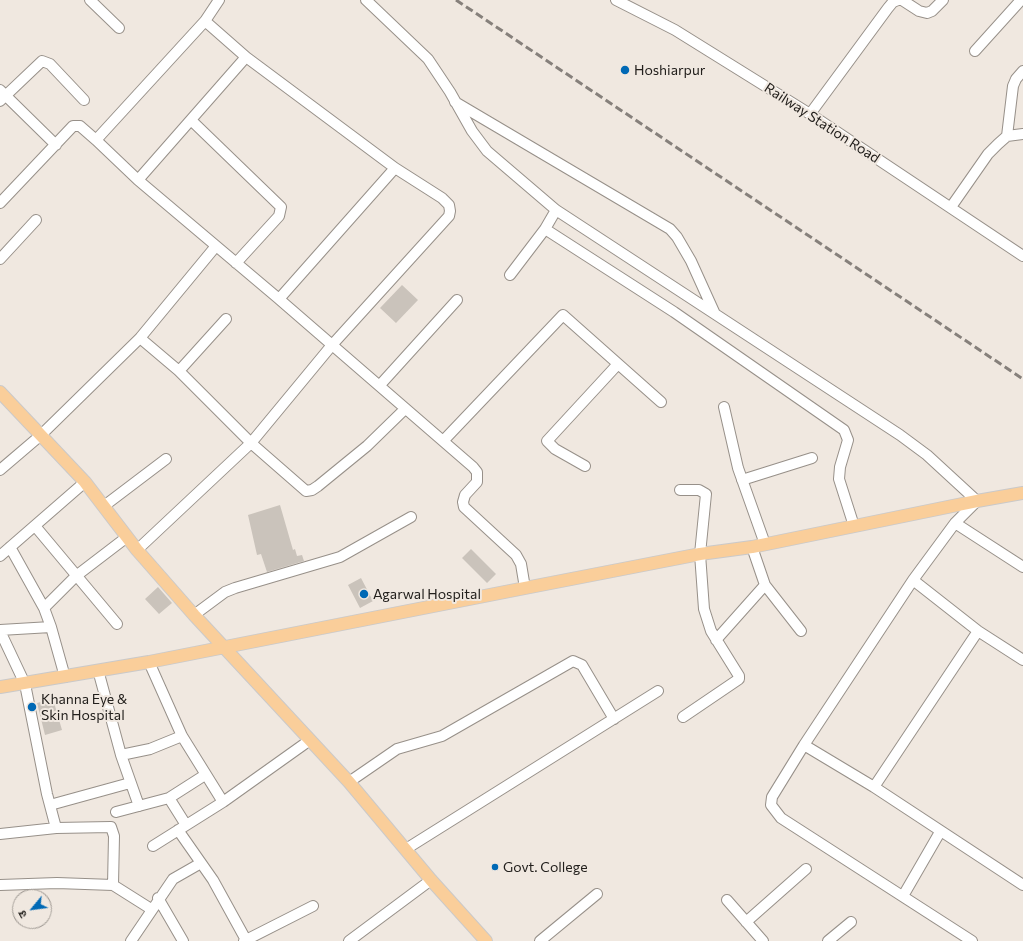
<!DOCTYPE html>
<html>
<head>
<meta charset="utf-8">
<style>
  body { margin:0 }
  #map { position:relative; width:1023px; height:941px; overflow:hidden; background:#f0e8e0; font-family:Commissioner,"Noto Sans Devanagari",sans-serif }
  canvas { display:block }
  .north { position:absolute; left:12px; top:889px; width:40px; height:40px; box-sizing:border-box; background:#f0e8e0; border:1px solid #9e9892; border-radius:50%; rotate:241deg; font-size:11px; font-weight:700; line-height:16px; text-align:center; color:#23201d }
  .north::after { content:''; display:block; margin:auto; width:14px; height:18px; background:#0069b5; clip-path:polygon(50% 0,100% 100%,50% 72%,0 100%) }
</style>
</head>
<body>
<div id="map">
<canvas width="1023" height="941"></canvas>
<div class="north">उ</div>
</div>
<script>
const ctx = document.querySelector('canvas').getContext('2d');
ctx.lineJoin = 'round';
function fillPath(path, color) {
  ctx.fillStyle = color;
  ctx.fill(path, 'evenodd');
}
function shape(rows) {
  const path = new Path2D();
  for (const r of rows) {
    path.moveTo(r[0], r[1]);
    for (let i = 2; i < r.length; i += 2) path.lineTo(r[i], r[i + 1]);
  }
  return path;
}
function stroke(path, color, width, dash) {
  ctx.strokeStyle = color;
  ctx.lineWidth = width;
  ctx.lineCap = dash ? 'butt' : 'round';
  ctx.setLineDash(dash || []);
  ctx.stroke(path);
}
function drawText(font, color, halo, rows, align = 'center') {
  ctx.font = font + ' Commissioner,sans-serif';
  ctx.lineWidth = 4;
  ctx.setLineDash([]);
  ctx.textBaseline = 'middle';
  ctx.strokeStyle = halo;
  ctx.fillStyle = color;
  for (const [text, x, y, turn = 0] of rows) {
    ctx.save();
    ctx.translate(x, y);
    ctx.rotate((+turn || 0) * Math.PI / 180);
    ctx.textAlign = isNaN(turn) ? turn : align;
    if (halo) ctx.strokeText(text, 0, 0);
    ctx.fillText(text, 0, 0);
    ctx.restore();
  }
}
fillPath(shape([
  [402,285,418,300,396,323,380,308],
  [280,505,293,550,295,549,297,556,302,555,304,561,267,572,261,554,257,555,248,515],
  [471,549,496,574,487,583,462,558],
  [361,578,373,601,360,608,348,585],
  [158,587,172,603,159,614,145,599],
  [53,699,62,730,45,735,37,703]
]), '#cac3bb');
const minor = shape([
  [90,0,119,28],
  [366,0,428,59,450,92,472,131,487,151,556,210,900,435,927,455,977,501,955,523,913,580,804,745,772,797,771,805,781,818,972,941],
  [616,0,675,30,810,114,1023,256],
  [898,0,902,0,919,11,927,13,932,11,943,0],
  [205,21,246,57,138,180,279,299,395,168],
  [975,51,1021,0],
  [0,90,56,145],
  [0,101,42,61,50,64,84,100],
  [455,102,670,229,677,237,691,261,715,314],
  [810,114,888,8,893,2,898,0],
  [192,121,281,207,279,216,236,263],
  [1007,136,1013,86,1016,79,1023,71],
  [96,140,138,180],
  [0,203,73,126,80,126,96,140,205,21,219,0],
  [951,207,988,154,998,144,1007,136,1023,134],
  [545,229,674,312,844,430,848,440,840,467,839,479,854,526],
  [0,259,36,220],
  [510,275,545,229,556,210],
  [279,299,473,467,477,472,477,482,465,495,463,502,464,507,516,555,521,564,525,588],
  [140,338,179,371,251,443,306,491,312,490,318,486,367,446,405,409],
  [179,371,226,319],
  [380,385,457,300],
  [724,407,738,468,765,544],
  [444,440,563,315,661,402],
  [585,466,555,449,547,441,618,364],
  [0,470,41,435,140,338,216,246],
  [742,480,812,458],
  [680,490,699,490,706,494,700,554,704,609,711,631,739,676,739,679,683,717],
  [104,506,166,459],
  [955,523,1023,567],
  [35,526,117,624],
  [10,547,44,608,51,627],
  [752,547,765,585,801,631],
  [137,550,251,443,332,345,449,216,450,211,449,205,442,198,395,168,246,57],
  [0,556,85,482],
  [913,580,978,631,1023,660],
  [44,608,76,576,127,537],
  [194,615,225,592,235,588,340,557,411,517],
  [0,630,51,627,65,677],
  [0,631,25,684,47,794,56,828],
  [716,640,765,585],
  [149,662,182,736,223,802],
  [98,670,121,755,139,806],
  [804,745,874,787,1023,885],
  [121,755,150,749,182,736],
  [349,782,397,749,442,736,573,661,582,665,614,719],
  [874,787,978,631],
  [169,798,205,775],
  [50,805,130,783],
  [116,812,169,798,186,825],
  [178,830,213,880,246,940],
  [0,834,56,828,111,827,114,836,113,885],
  [153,846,223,802,310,740],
  [406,849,658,691],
  [0,885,57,883,113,885,151,909],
  [903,896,940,832],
  [158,898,183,941],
  [727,900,763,941],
  [746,922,806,869],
  [131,941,173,879,201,863],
  [244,941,313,906],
  [349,941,431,880],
  [540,941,597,894],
  [828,941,851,922]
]);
const major = shape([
  [0,392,85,482,137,550,194,615,349,782,431,880,486,941],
  [0,687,149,662,525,588,700,554,752,547,977,501,1023,493]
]);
stroke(minor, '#979089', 12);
stroke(major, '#cac9c9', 14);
stroke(minor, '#fff', 10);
stroke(major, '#face9a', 12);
stroke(shape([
  [456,0,1023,379]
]), '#86807b', 3, [8, 4]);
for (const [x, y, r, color] of [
  [625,70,5,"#0069b5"],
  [364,594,5,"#0069b5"],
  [32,707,5,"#0069b5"],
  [495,867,4,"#0069b5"]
]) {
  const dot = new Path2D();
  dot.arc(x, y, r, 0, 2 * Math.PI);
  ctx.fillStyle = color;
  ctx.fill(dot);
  stroke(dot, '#f0e8e0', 1.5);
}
drawText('14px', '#23201d', '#f0e8e0', [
  ["Hoshiarpur",634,70],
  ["Agarwal Hospital",373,594],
  ["Khanna Eye &",41,699],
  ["Skin Hospital",41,715],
  ["Govt. College",503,867]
], 'left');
drawText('14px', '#23201d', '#f0e8e0', [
  ["Railway Station Road",822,123,33]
]);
</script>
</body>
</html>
